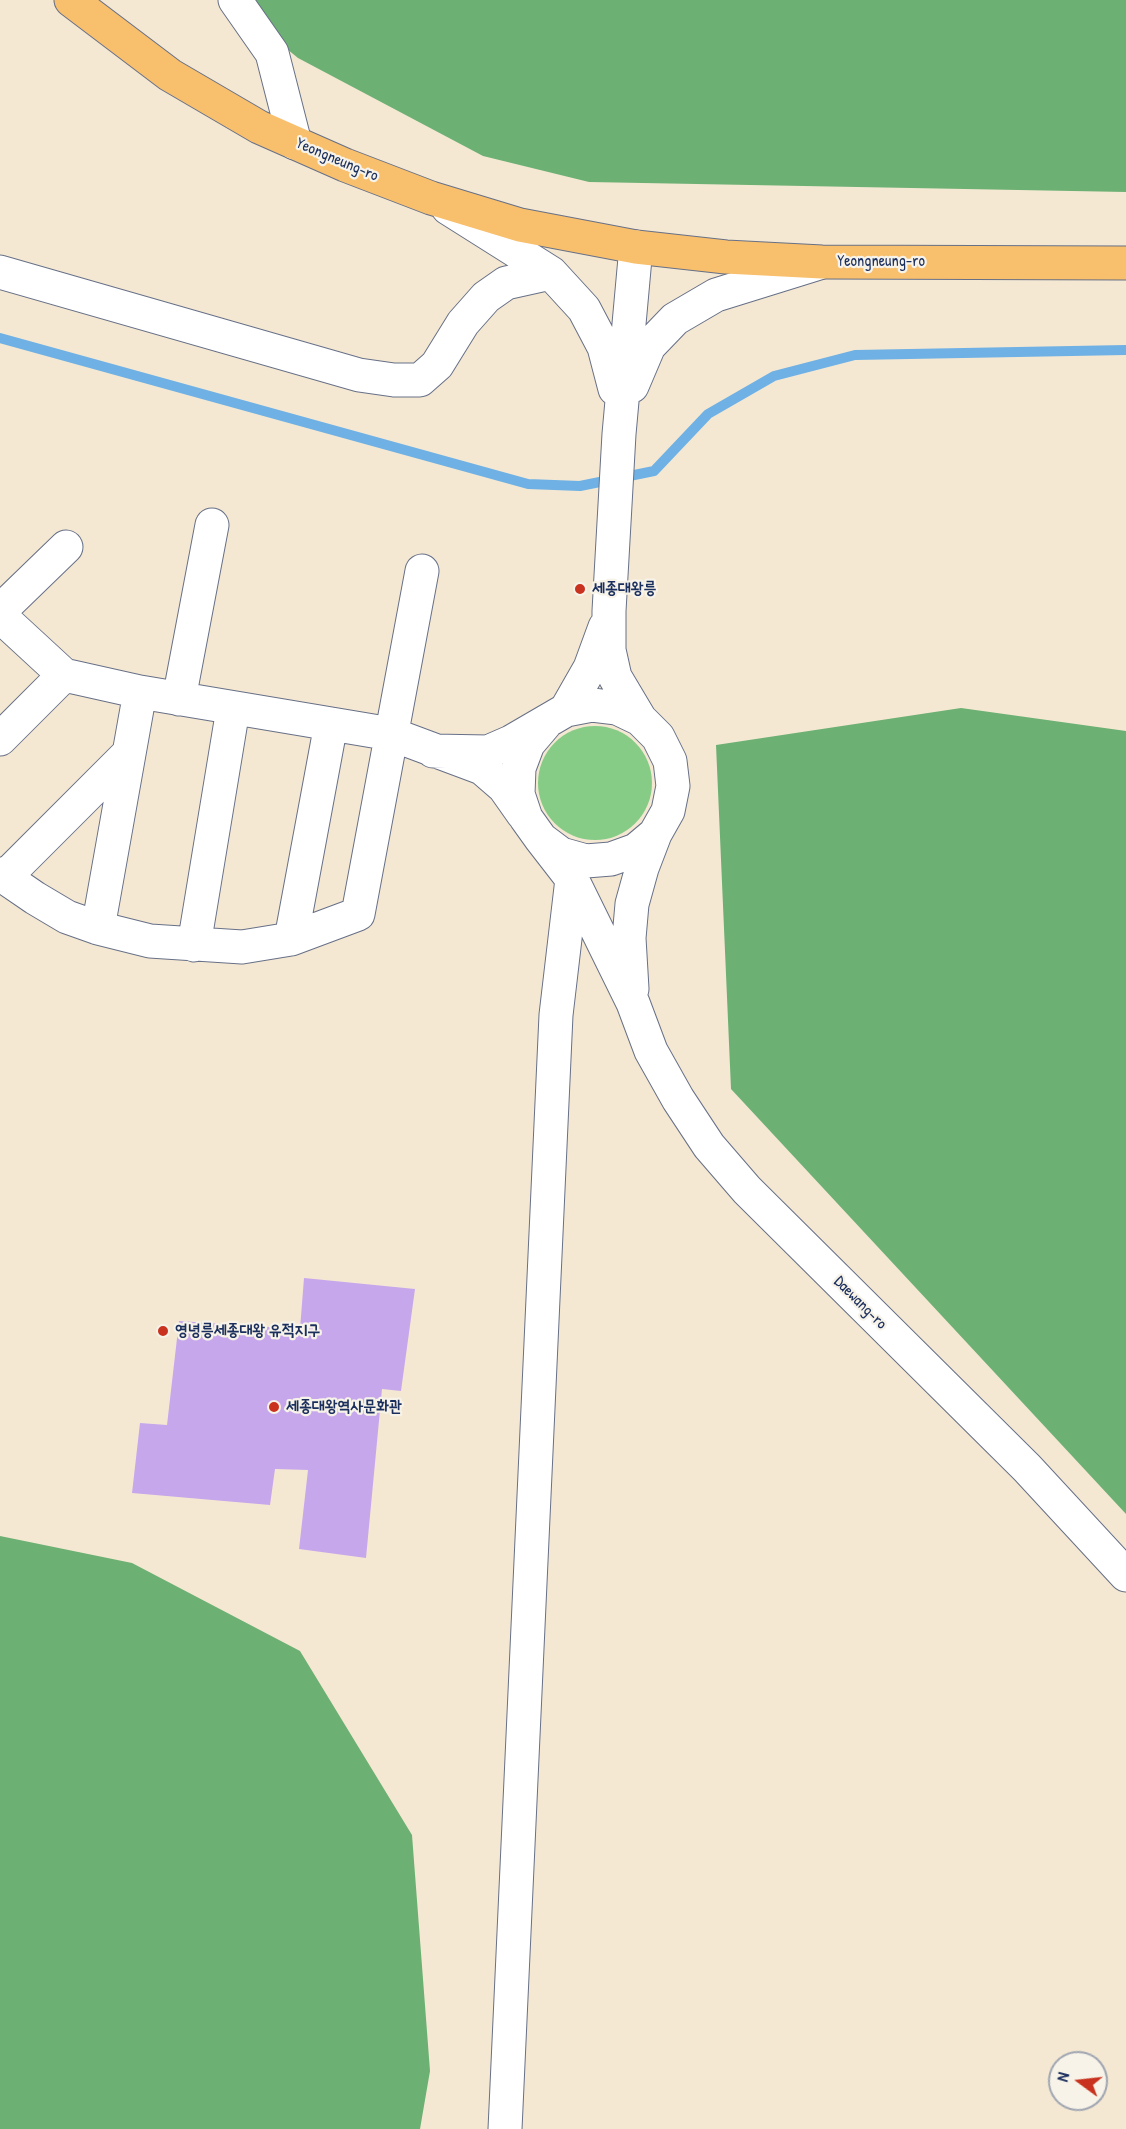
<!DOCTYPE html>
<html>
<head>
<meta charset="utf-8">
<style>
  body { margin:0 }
  #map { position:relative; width:1126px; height:2129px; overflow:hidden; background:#f4e8d3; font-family:"Patrick Hand",sans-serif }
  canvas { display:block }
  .north { position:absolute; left:1048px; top:2051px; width:60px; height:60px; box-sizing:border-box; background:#f7f3e8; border:2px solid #9fa5b1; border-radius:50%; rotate:285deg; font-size:16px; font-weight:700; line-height:24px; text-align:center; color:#1b2f5e }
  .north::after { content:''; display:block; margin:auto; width:21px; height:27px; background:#c8321e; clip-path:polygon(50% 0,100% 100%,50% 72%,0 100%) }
</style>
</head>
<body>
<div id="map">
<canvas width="1126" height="2129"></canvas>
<div class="north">N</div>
</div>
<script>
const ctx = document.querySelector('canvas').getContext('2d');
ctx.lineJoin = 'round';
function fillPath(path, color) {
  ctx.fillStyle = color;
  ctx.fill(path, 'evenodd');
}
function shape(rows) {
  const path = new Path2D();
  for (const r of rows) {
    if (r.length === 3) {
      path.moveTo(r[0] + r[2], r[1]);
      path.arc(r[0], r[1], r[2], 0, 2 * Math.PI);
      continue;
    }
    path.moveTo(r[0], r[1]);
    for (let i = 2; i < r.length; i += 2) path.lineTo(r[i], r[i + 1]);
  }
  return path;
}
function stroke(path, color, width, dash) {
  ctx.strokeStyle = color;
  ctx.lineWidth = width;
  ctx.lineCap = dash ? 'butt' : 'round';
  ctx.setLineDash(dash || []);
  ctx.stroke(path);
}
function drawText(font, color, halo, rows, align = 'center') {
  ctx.font = font + ' "Patrick Hand","Poor Story",sans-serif';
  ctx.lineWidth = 4.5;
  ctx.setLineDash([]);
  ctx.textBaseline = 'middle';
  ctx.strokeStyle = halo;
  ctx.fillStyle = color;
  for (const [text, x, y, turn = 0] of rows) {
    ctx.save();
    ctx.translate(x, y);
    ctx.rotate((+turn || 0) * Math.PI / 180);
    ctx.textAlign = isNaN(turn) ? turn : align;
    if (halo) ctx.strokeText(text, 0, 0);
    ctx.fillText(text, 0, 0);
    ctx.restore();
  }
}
fillPath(shape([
  [595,783,57]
]), '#87cc86');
fillPath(shape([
  [227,0,1126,0,1126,192,589,182,483,156,298,58],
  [961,708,1126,731,1126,1514,731,1089,716,745],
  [0,1536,132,1563,300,1651,412,1835,430,2071,420,2129,0,2129]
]), '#6db073');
stroke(shape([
  [0,338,528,484,580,486,654,471,708,414,774,376,855,355,1126,350]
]), '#6fb1e4', 10);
fillPath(shape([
  [304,1278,415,1289,401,1391,382,1389,366,1558,299,1549,308,1470,275,1469,270,1505,132,1493,140,1423,167,1425,179,1321,300,1329]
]), '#c7a7ec');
const minor = shape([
  [235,0,272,53,295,143],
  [448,208,551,273,584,309,604,347,615,389],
  [636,247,619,434,609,611,609,650,615,677,640,719],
  [0,272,359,375,394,380,420,380,437,365,463,323,486,297,506,283,551,273],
  [632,386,649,346,675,319,716,295,819,263],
  [0,611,66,547],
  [0,616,64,675,140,692,391,734,482,768,504,787,523,814],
  [179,699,212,525],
  [566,710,590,668,605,627],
  [0,739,64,675],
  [433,751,488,752,511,742,566,710,592,705,617,708,640,719,658,737,670,761,673,786,668,811,655,834,636,850,611,859,586,861,561,854,541,839,526,818,518,794,519,768,528,744,545,724],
  [541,839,572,879,633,1003,651,1051,678,1099,709,1146,747,1190,1027,1468,1126,1575],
  [0,874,35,898,67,917,98,928,150,941,242,947,291,939,358,914,422,571],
  [4,878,129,753],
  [98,928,140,692],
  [291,939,331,724],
  [194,945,233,709],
  [632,989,629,938,632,904,642,868,655,834],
  [505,2129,556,1015,572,879]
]);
const major = shape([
  [71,0,170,75,259,127,345,165,431,198,520,225,636,247,726,257,822,262,1126,263]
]);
stroke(minor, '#677087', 35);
stroke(major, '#677087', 35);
stroke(minor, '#fff', 33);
stroke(major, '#f8bf6c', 33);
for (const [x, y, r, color] of [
  [580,589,6,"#c8321e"],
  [163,1331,6,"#c8321e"],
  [274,1407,6,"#c8321e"]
]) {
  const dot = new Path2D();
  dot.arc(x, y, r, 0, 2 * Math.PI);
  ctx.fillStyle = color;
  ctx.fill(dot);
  stroke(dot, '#f7f3e8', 2);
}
drawText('16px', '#1b2f5e', '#f7f3e8', [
  ["Yeongneung-ro",337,160,23],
  ["Yeongneung-ro",881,262],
  ["Daewang-ro",860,1303,45]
]);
drawText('bold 16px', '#1b2f5e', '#f7f3e8', [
  ["세종대왕릉",592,589],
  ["영녕릉세종대왕 유적지구",175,1331],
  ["세종대왕역사문화관",286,1407]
], 'left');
</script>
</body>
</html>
